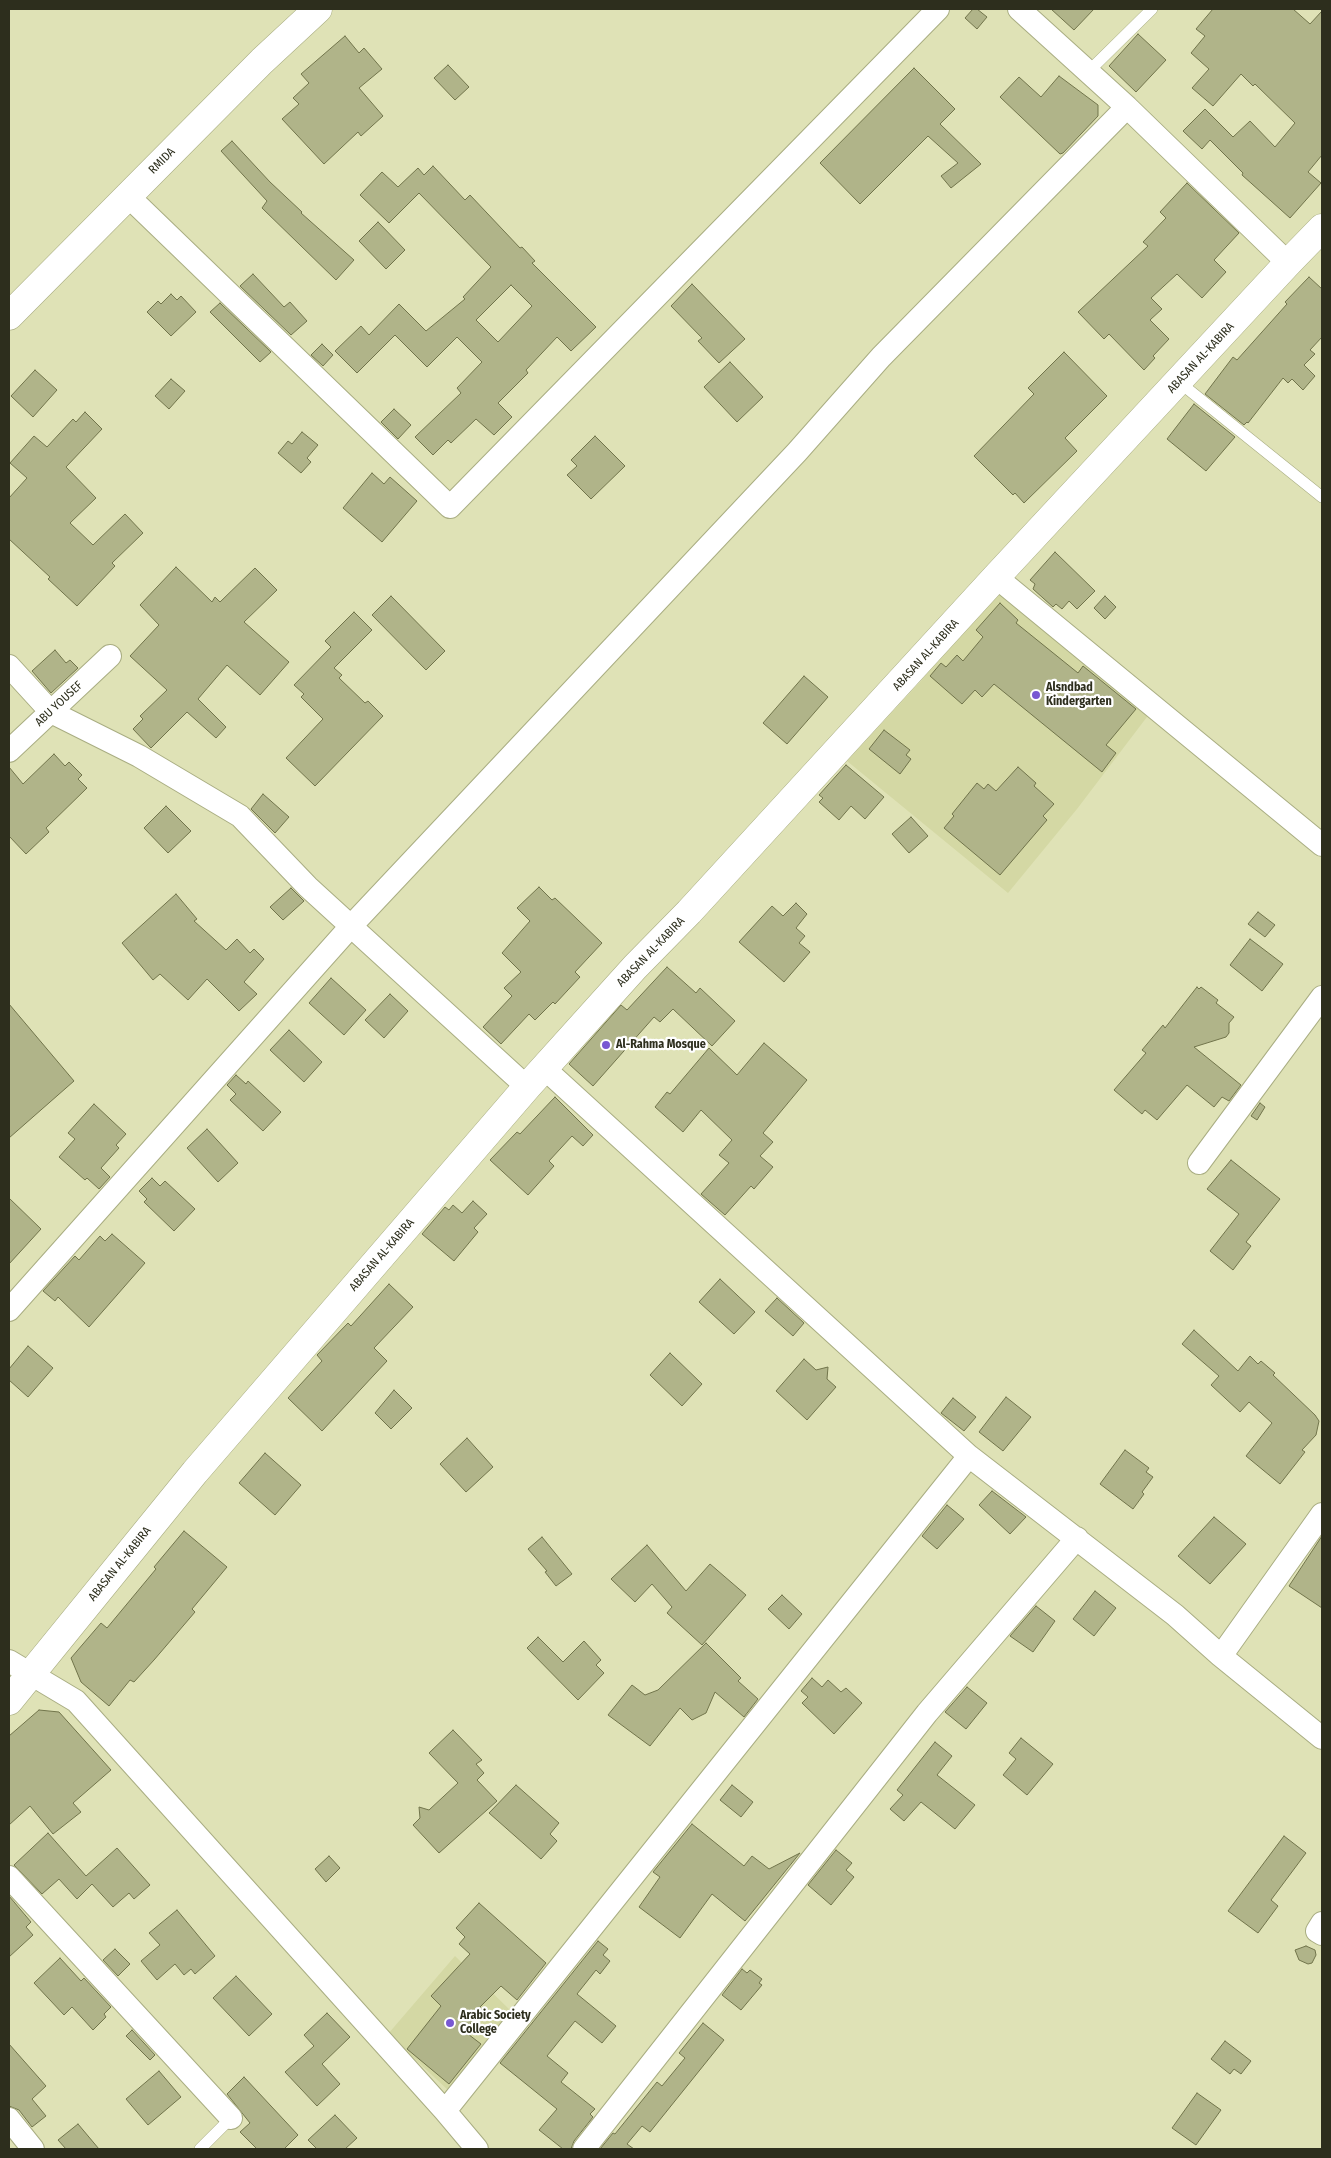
<!DOCTYPE html>
<html>
<head>
<meta charset="utf-8">
<style>
  body { margin:0 }
  #map { position:relative; width:1331px; height:2158px; overflow:hidden; background:#dfe2b6; font-family:"Fira Sans Condensed",sans-serif }
  canvas { display:block }
  .frame { position:absolute; inset:0; border:10px solid #2d2e1d; pointer-events:none }
</style>
</head>
<body>
<div id="map">
<canvas width="1331" height="2158"></canvas>
<div class="frame"></div>
</div>
<script>
const ctx = document.querySelector('canvas').getContext('2d');
ctx.lineJoin = 'round';
function fillPath(path, color) {
  ctx.fillStyle = color;
  ctx.fill(path, 'evenodd');
}
function shape(rows) {
  const path = new Path2D();
  for (const r of rows) {
    path.moveTo(r[0], r[1]);
    for (let i = 2; i < r.length; i += 2) path.lineTo(r[i], r[i + 1]);
  }
  return path;
}
function stroke(path, color, width, dash) {
  ctx.strokeStyle = color;
  ctx.lineWidth = width;
  ctx.lineCap = dash ? 'butt' : 'round';
  ctx.setLineDash(dash || []);
  ctx.stroke(path);
}
function drawText(font, color, halo, rows, align = 'center') {
  ctx.font = font + ' "Fira Sans Condensed",sans-serif';
  ctx.lineWidth = 4.5;
  ctx.setLineDash([]);
  ctx.textBaseline = 'middle';
  ctx.strokeStyle = halo;
  ctx.fillStyle = color;
  for (const [text, x, y, turn = 0] of rows) {
    ctx.save();
    ctx.translate(x, y);
    ctx.rotate((+turn || 0) * Math.PI / 180);
    ctx.textAlign = isNaN(turn) ? turn : align;
    if (halo) ctx.strokeText(text, 0, 0);
    ctx.fillText(text, 0, 0);
    ctx.restore();
  }
}
fillPath(shape([
  [997,588,1153,709,1077,809,1008,893,847,761,921,681],
  [455,1956,512,2012,449,2091,388,2034]
]), '#d4d8a4');
const building = shape([
  [973,9,977,9,987,17,977,29,965,18,973,9],
  [1051,9,1094,9,1074,30,1051,9],
  [1213,9,1293,9,1310,24,1322,11,1322,155,1308,172,1321,183,1290,218,1242,175,1243,173,1210,140,1202,149,1183,131,1205,109,1233,137,1250,121,1275,147,1295,123,1255,84,1253,86,1241,74,1213,106,1192,88,1209,69,1191,53,1205,36,1196,29,1213,9],
  [1138,34,1166,60,1136,92,1109,66,1138,34],
  [345,36,359,53,364,48,382,69,359,88,383,116,361,136,358,132,324,164,282,119,299,104,293,98,309,83,301,74,345,36],
  [448,65,469,87,455,100,434,78,448,65],
  [914,68,955,109,940,124,981,164,951,188,941,176,958,163,928,136,860,204,820,163,914,68],
  [1059,76,1098,105,1098,116,1063,153,1060,154,1000,97,1019,77,1041,97,1059,76],
  [232,141,270,182,302,212,301,213,354,260,336,280,262,208,267,201,221,151,232,141],
  [433,166,465,200,470,195,520,248,522,247,535,261,532,263,596,327,571,351,557,337,526,370,528,373,498,403,512,417,494,435,476,419,451,443,448,440,433,455,415,437,461,393,457,388,482,362,457,337,427,367,395,335,357,373,335,351,361,326,369,335,399,304,426,331,465,299,463,297,491,267,419,193,389,223,360,195,382,172,398,187,418,168,424,175,433,166],
  [511,285,532,306,498,342,476,320,511,285],
  [1187,183,1239,233,1214,260,1226,272,1202,298,1177,274,1151,298,1162,309,1150,320,1169,339,1153,356,1155,358,1144,370,1109,334,1104,339,1078,312,1148,246,1143,242,1166,218,1160,212,1187,183],
  [378,222,405,250,386,269,359,241,378,222],
  [253,274,284,307,290,302,307,321,291,335,240,286,253,274],
  [1309,277,1322,289,1322,337,1310,350,1315,354,1304,365,1315,376,1303,390,1292,379,1288,383,1283,378,1248,423,1247,422,1244,425,1205,394,1233,357,1237,360,1287,304,1285,302,1309,277],
  [692,284,745,339,719,363,698,341,702,338,671,306,692,284],
  [171,294,177,300,181,296,196,312,171,336,147,312,158,301,161,304,171,294],
  [220,303,271,352,260,362,210,312,220,303],
  [322,344,333,355,323,366,311,355,322,344],
  [1064,352,1107,396,1065,438,1077,451,1024,503,1015,493,1013,495,974,456,1034,394,1028,388,1064,352],
  [730,362,763,397,737,422,704,387,730,362],
  [35,370,57,390,33,417,11,396,35,370],
  [171,379,185,391,169,409,155,396,171,379],
  [1194,404,1235,437,1206,471,1167,439,1194,404],
  [394,409,411,425,398,439,381,422,394,409],
  [85,412,102,429,66,467,96,498,70,523,93,545,125,514,143,533,112,563,115,566,77,606,48,579,50,577,9,539,9,498,27,478,10,463,34,436,47,447,73,419,76,422,85,412],
  [302,432,318,445,307,458,311,462,301,473,278,453,288,441,292,444,302,432],
  [595,436,625,466,591,499,567,475,577,466,571,460,595,436],
  [372,473,384,484,390,477,417,501,382,542,343,508,372,473],
  [1055,552,1095,591,1077,609,1069,601,1062,609,1056,604,1053,607,1033,589,1035,584,1030,580,1055,552],
  [176,567,212,602,215,597,220,602,255,568,277,590,244,622,289,662,260,695,227,665,198,699,226,727,216,738,187,712,151,748,133,729,143,719,140,716,167,690,130,656,159,625,140,605,176,567],
  [391,596,445,651,426,670,372,615,391,596],
  [1105,596,1116,607,1105,619,1094,608,1105,596],
  [1000,603,1018,620,1016,623,1078,673,1083,666,1136,709,1106,745,1116,753,1102,772,994,684,982,697,975,690,962,704,930,676,941,663,946,667,957,655,963,661,983,637,976,630,1000,603],
  [354,612,372,630,334,668,342,675,339,678,365,703,368,701,383,716,315,786,286,758,323,719,301,697,304,694,294,685,331,647,325,641,354,612],
  [55,650,66,663,70,660,78,668,51,693,32,671,55,650],
  [804,676,828,697,787,744,763,723,804,676],
  [884,730,910,750,906,755,911,759,900,774,869,749,884,730],
  [54,754,65,766,69,762,82,775,78,779,87,788,46,828,49,832,26,854,9,836,9,767,23,784,54,754],
  [846,765,884,797,865,819,851,806,839,820,819,802,823,798,819,795,846,765],
  [1018,767,1036,783,1034,786,1054,804,1043,816,1047,820,1000,875,944,828,954,816,952,814,977,783,984,789,988,784,996,791,1018,767],
  [263,794,289,817,275,833,251,809,263,794],
  [166,806,191,831,168,853,144,828,166,806],
  [911,817,928,836,909,853,892,834,911,817],
  [539,887,552,900,555,898,602,943,575,972,580,977,555,1004,553,1002,535,1020,529,1014,501,1044,483,1027,512,996,504,988,521,972,502,953,530,921,517,908,539,887],
  [291,888,304,901,283,920,270,907,291,888],
  [176,894,197,919,194,921,226,950,237,939,250,953,254,949,264,959,244,982,257,994,239,1011,207,979,188,1000,160,974,153,980,122,943,176,894],
  [796,903,807,914,796,928,805,936,799,943,810,952,784,982,739,942,772,906,783,916,796,903],
  [1258,912,1275,925,1265,937,1248,924,1258,912],
  [1250,939,1283,964,1262,991,1230,965,1250,939],
  [667,967,696,993,700,988,735,1021,712,1046,673,1009,660,1022,654,1017,593,1086,569,1064,621,1005,627,1010,667,967],
  [331,978,366,1010,344,1035,309,1003,331,978],
  [1197,987,1199,989,1201,987,1218,1000,1216,1003,1234,1017,1229,1023,1229,1033,1226,1037,1194,1047,1241,1085,1229,1101,1222,1097,1214,1107,1187,1085,1157,1120,1145,1110,1142,1114,1114,1090,1146,1053,1142,1050,1163,1025,1165,1028,1197,987],
  [390,994,408,1011,384,1038,365,1020,390,994],
  [9,1004,74,1081,9,1138,9,1004],
  [289,1030,322,1062,304,1082,270,1050,289,1030],
  [764,1043,807,1080,763,1133,773,1142,760,1156,773,1167,754,1189,751,1186,725,1215,701,1194,729,1163,719,1155,732,1140,701,1110,683,1132,655,1107,667,1092,670,1094,709,1048,737,1075,764,1043],
  [236,1075,246,1084,248,1081,281,1112,263,1131,230,1100,236,1094,227,1085,236,1075],
  [555,1097,593,1135,583,1146,572,1136,549,1161,554,1166,528,1195,490,1160,517,1132,520,1134,555,1097],
  [1260,1103,1265,1107,1257,1120,1251,1116,1260,1103],
  [94,1104,126,1134,116,1145,119,1148,101,1168,110,1177,99,1189,87,1178,85,1180,59,1157,75,1139,68,1133,94,1104],
  [207,1129,238,1163,218,1182,187,1148,207,1129],
  [1231,1160,1280,1199,1246,1242,1251,1246,1233,1270,1210,1251,1239,1214,1207,1189,1231,1160],
  [152,1178,160,1186,165,1181,195,1209,174,1231,144,1202,147,1199,139,1191,152,1178],
  [9,1198,41,1229,9,1264,9,1198],
  [473,1201,487,1214,474,1228,478,1232,454,1261,422,1234,445,1207,449,1210,453,1205,462,1213,473,1201],
  [112,1234,145,1263,89,1327,58,1297,55,1301,43,1291,75,1256,79,1260,100,1236,105,1241,112,1234],
  [720,1279,755,1312,734,1334,699,1302,720,1279],
  [389,1284,413,1307,374,1348,387,1361,322,1431,288,1398,322,1361,317,1355,348,1323,351,1326,389,1284],
  [777,1298,804,1323,793,1336,765,1311,777,1298],
  [1194,1330,1238,1371,1250,1356,1258,1364,1261,1361,1275,1373,1273,1375,1315,1415,1319,1421,1316,1435,1302,1450,1305,1452,1280,1484,1246,1456,1272,1423,1249,1402,1240,1412,1211,1385,1219,1376,1182,1344,1194,1330],
  [28,1346,53,1368,28,1397,9,1380,9,1369,28,1346],
  [670,1353,702,1384,682,1406,650,1375,670,1353],
  [804,1359,816,1370,828,1367,827,1379,836,1387,807,1420,776,1391,804,1359],
  [394,1390,412,1408,391,1429,375,1413,394,1390],
  [1006,1397,1031,1417,1003,1451,979,1432,1006,1397],
  [953,1398,976,1417,964,1431,941,1413,953,1398],
  [467,1438,493,1467,466,1492,440,1464,467,1438],
  [1125,1450,1149,1468,1146,1472,1153,1477,1142,1492,1144,1494,1133,1509,1100,1484,1125,1450],
  [265,1453,301,1485,275,1515,239,1483,265,1453],
  [992,1491,1026,1517,1010,1534,979,1505,992,1491],
  [947,1505,964,1519,937,1549,922,1536,947,1505],
  [1214,1517,1246,1544,1210,1584,1178,1556,1214,1517],
  [184,1531,227,1567,192,1609,195,1612,154,1660,134,1682,130,1680,109,1706,81,1682,71,1658,101,1623,107,1628,156,1569,154,1567,184,1531],
  [1322,1536,1322,1608,1289,1586,1322,1536],
  [542,1537,572,1574,556,1586,545,1572,547,1571,528,1549,542,1537],
  [647,1545,686,1591,710,1564,746,1595,702,1645,667,1613,672,1607,652,1584,635,1602,611,1579,647,1545],
  [1095,1591,1116,1608,1094,1636,1073,1619,1095,1591],
  [782,1595,802,1614,789,1629,768,1609,782,1595],
  [1036,1606,1055,1621,1033,1652,1010,1636,1036,1606],
  [538,1637,563,1662,584,1641,601,1660,596,1665,604,1673,578,1700,527,1648,538,1637],
  [706,1643,741,1678,738,1681,758,1699,744,1717,715,1692,706,1713,692,1720,680,1708,650,1746,608,1715,632,1685,645,1695,658,1690,706,1643],
  [812,1678,822,1687,828,1680,841,1692,846,1688,862,1703,834,1734,802,1703,808,1697,801,1691,812,1678],
  [967,1687,987,1703,966,1729,945,1712,967,1687],
  [39,1710,59,1712,111,1770,73,1803,81,1812,53,1834,30,1806,9,1825,9,1736,39,1710],
  [453,1730,482,1760,476,1764,484,1773,477,1780,497,1801,439,1853,413,1825,420,1818,419,1807,429,1810,458,1783,429,1753,453,1730],
  [1021,1738,1053,1764,1027,1795,1003,1775,1016,1759,1009,1753,1021,1738],
  [935,1742,952,1756,937,1775,975,1805,955,1829,921,1802,904,1821,890,1809,903,1795,897,1790,935,1742],
  [516,1785,559,1823,550,1834,557,1841,541,1859,489,1813,516,1785],
  [732,1785,753,1802,741,1817,720,1800,732,1785],
  [692,1824,744,1866,752,1856,769,1869,800,1853,745,1921,712,1894,680,1938,639,1907,660,1877,653,1872,692,1824],
  [48,1833,86,1876,117,1848,150,1885,134,1899,129,1893,113,1907,92,1884,77,1899,59,1879,42,1894,14,1865,48,1833],
  [1284,1836,1306,1853,1271,1900,1278,1906,1258,1933,1228,1911,1284,1836],
  [836,1850,852,1863,846,1870,854,1877,831,1905,808,1885,836,1850],
  [329,1856,340,1868,326,1882,315,1869,329,1856],
  [9,1896,31,1922,26,1927,33,1935,9,1957,9,1896],
  [479,1903,546,1963,517,2000,501,1986,480,2007,482,2010,464,2031,481,2044,449,2084,407,2049,441,2006,431,1996,470,1954,459,1944,465,1937,456,1928,479,1903],
  [177,1910,215,1956,195,1974,191,1969,184,1975,175,1964,157,1980,141,1961,160,1945,149,1933,177,1910],
  [598,1941,608,1949,603,1955,610,1961,600,1974,596,1970,577,1994,616,2026,602,2043,575,2021,547,2056,568,2073,561,2082,595,2109,590,2114,593,2117,574,2141,571,2149,563,2149,539,2130,557,2109,500,2063,598,1941],
  [1306,1946,1315,1950,1316,1955,1312,1963,1308,1964,1299,1960,1295,1950,1306,1946],
  [115,1949,130,1964,118,1976,103,1960,115,1949],
  [60,1958,81,1981,84,1978,111,2007,104,2014,106,2017,93,2030,72,2007,64,2015,34,1983,60,1958],
  [742,1969,747,1973,750,1970,762,1979,759,1983,762,1985,741,2010,722,1995,742,1969],
  [236,1976,272,2014,249,2036,213,1998,236,1976],
  [327,2013,350,2037,322,2064,340,2084,317,2106,285,2072,314,2046,304,2035,327,2013],
  [703,2023,724,2040,650,2132,642,2126,627,2144,634,2149,600,2149,613,2133,615,2134,657,2082,662,2086,685,2058,679,2053,703,2023],
  [132,2030,155,2055,150,2060,126,2036,132,2030],
  [1225,2041,1251,2061,1241,2074,1234,2069,1230,2074,1211,2059,1225,2041],
  [9,2044,46,2086,32,2099,46,2116,32,2127,19,2110,9,2106,9,2044],
  [159,2071,181,2097,148,2125,126,2099,159,2071],
  [244,2077,298,2135,284,2149,257,2149,240,2132,250,2123,227,2094,244,2077],
  [1197,2093,1221,2110,1196,2145,1172,2128,1197,2093],
  [335,2115,357,2138,345,2149,317,2149,308,2140,335,2115],
  [78,2124,99,2149,66,2149,58,2140,78,2124]
]);
fillPath(building, '#b0b489');
stroke(building, '#71744b', 1);
const lane = shape([
  [1089,71,1152,9],
  [1179,382,1322,497],
  [200,2149,231,2118]
]);
const street = shape([
  [1019,9,1127,107,1288,263],
  [128,196,450,507,938,9],
  [996,577,1322,845],
  [9,666,51,712,139,756,240,816,308,887,527,1087],
  [9,751,110,656],
  [545,1069,969,1456],
  [1199,1163,1322,997],
  [9,1310,352,925,797,452,881,357,1127,107],
  [1221,1656,1322,1738],
  [9,1661,76,1701,445,2111,477,2149],
  [9,1877,231,2118],
  [1322,1923,1317,1931,1322,1934],
  [445,2111,969,1456,1175,1615,1221,1656,1322,1514],
  [9,2119,33,2149],
  [584,2149,927,1713,1077,1538]
]);
const secondary = shape([
  [9,316,262,61,318,9],
  [9,1701,195,1472,527,1087,635,967,689,912,996,577,1288,263,1322,228]
]);
stroke(lane, '#a9ad82', 12);
stroke(street, '#a9ad82', 24);
stroke(secondary, '#a9ad82', 29);
stroke(lane, '#fff', 11);
stroke(street, '#fff', 22);
stroke(secondary, '#fff', 28);
for (const [x, y, r, color] of [
  [1036,695,5,"#7858d2"],
  [606,1045,5,"#7858d2"],
  [450,2023,5,"#7858d2"]
]) {
  const dot = new Path2D();
  dot.arc(x, y, r, 0, 2 * Math.PI);
  ctx.fillStyle = color;
  ctx.fill(dot);
  stroke(dot, '#fff', 2);
}
drawText('12px', '#2d2e1d', '#fff', [
  ["RMIDA",162,161,-45],
  ["ABASAN AL-KABIRA",1201,358,-47],
  ["ABASAN AL-KABIRA",926,655,-48],
  ["ABU YOUSEF",59,704,-43],
  ["ABASAN AL-KABIRA",651,952,-46],
  ["ABASAN AL-KABIRA",382,1255,-49],
  ["ABASAN AL-KABIRA",120,1564,-51]
]);
drawText('bold 12px', '#2d2e1d', '#fff', [
  ["Alsndbad",1046,688],
  ["Kindergarten",1046,702],
  ["Al-Rahma Mosque",616,1045],
  ["Arabic Society",460,2016],
  ["College",460,2030]
], 'left');
</script>
</body>
</html>
